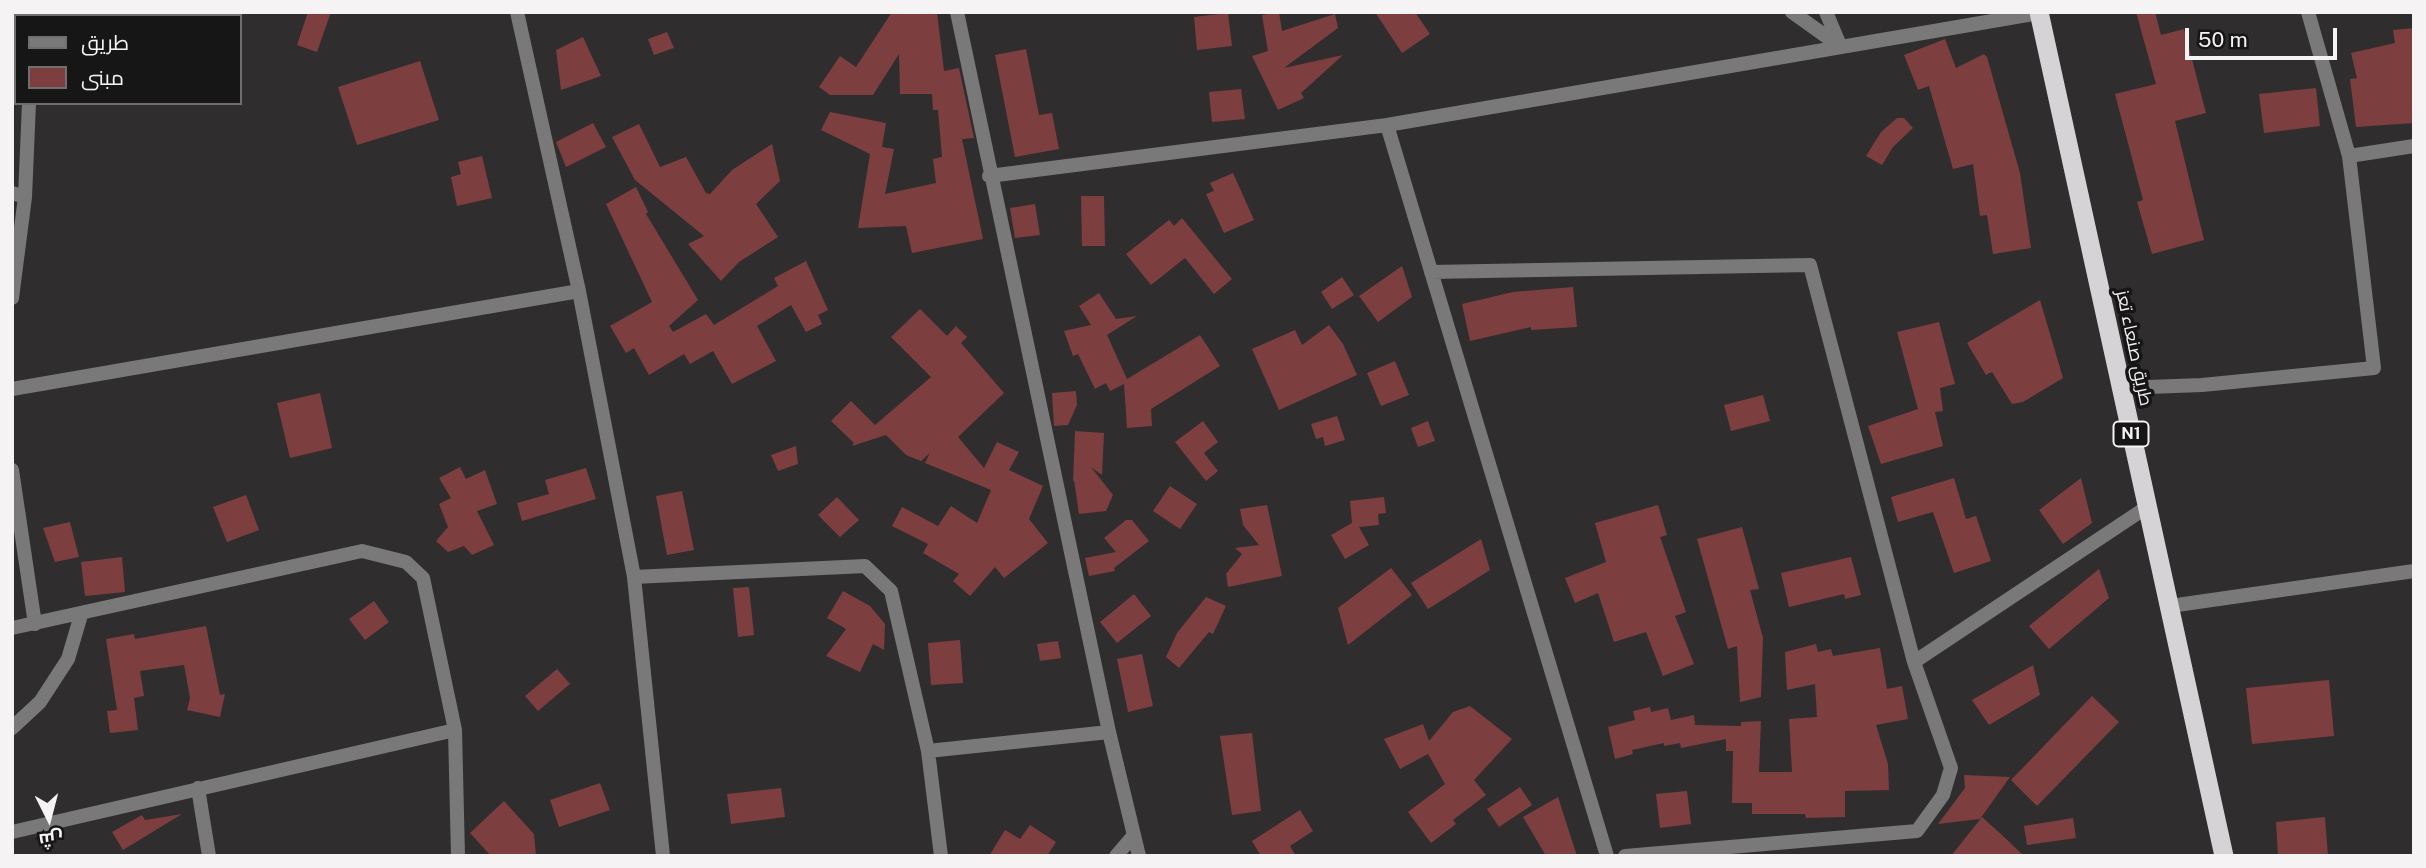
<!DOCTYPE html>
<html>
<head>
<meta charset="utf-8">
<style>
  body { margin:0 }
  #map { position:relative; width:2426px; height:868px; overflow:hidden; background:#302d2e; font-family:"Public Sans",Cairo,sans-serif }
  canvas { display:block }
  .frame { position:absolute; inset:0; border:14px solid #f5f3f4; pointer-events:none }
  .legend { position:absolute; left:14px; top:14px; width:228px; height:91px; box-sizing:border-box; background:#171616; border:2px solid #706e6f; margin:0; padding:9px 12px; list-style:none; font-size:21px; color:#f5f3f4 }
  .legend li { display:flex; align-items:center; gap:14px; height:35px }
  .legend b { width:35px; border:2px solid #706e6f }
  .north { position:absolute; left:14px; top:784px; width:70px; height:70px; -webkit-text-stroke:5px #171616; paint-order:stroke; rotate:174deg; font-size:19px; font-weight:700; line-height:28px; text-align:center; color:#f5f3f4 }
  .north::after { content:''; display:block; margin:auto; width:24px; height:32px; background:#f5f3f4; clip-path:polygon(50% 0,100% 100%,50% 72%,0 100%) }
  .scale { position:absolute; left:2185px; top:28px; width:152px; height:32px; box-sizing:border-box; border:4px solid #f5f3f4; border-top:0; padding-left:9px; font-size:21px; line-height:24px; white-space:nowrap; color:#f5f3f4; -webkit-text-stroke:5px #171616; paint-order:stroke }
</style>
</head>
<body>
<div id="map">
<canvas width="2426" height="868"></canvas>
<div class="frame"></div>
<ul class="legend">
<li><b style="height:9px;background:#7a797a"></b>طريق</li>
<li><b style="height:19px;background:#7d3e40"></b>مبنى</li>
</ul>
<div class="north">ش</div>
<div class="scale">50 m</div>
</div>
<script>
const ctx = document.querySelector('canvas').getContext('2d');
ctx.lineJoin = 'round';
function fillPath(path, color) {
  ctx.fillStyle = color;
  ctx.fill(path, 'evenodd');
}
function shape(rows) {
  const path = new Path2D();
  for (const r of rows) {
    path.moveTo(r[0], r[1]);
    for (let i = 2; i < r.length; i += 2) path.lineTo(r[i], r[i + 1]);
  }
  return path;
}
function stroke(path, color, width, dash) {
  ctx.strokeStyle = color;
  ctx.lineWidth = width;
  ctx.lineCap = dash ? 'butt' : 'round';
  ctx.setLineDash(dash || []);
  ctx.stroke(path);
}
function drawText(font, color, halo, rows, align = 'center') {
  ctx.font = font + ' "Public Sans",Cairo,sans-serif';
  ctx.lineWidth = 7;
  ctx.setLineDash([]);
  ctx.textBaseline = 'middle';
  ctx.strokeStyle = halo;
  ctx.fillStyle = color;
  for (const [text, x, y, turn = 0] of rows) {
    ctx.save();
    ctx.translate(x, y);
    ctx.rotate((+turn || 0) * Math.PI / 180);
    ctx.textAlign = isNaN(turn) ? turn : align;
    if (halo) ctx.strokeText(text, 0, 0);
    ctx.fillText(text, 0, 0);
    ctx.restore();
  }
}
fillPath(shape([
  [308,12,331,12,317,52,297,45],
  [892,12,937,12,944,71,959,68,974,138,962,139,983,239,912,253,906,226,858,228,870,154,821,130,830,112,886,123,882,147,894,149,885,194,936,183,933,159,942,157,938,110,933,110,932,94,900,94,899,54,873,95,830,95,819,87,840,56,856,67],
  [1279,12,1282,31,1335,14,1338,28,1284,68,1343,55,1301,93,1304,98,1278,110,1252,56,1268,51,1262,15],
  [1375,12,1415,12,1430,34,1402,53],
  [2136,12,2155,12,2161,35,2184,29,2206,113,2175,121,2204,240,2152,254,2137,202,2143,200,2115,94,2156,84],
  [1228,13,1232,46,1197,50,1194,17],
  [2414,28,2414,123,2356,127,2350,79,2357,78,2351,53,2395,43,2393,30],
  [667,32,674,48,654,55,648,39],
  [583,37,601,76,561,90,556,50],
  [1945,39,1956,68,1984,54,1987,57,2020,173,2031,248,1993,254,1987,215,1980,216,1973,164,1953,169,1929,86,1918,90,1904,55],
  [1026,49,1039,115,1052,113,1059,149,1015,157,995,55],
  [420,61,439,120,357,145,338,87],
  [2316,88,2320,126,2264,133,2259,94],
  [1241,89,1245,119,1212,122,1209,92],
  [1897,118,1904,118,1913,128,1893,147,1882,165,1866,156,1881,132],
  [593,123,606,147,566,167,556,142],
  [639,124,660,167,686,157,706,193,710,194,732,170,772,144,780,181,756,204,778,237,739,262,721,281,688,244,704,236,635,180,612,137],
  [482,156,492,198,457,206,451,177,461,174,458,162],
  [1233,173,1254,220,1224,233,1206,194,1214,191,1210,183],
  [636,187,648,212,646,214,698,300,669,326,673,332,706,314,714,325,778,286,774,278,806,261,828,310,818,315,822,324,806,332,791,305,757,326,776,361,732,384,713,351,690,364,684,354,649,375,634,348,626,353,610,326,652,302,606,204],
  [1081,196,1104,196,1105,246,1082,246],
  [1035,204,1040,235,1015,238,1010,208],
  [1182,218,1232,279,1214,294,1185,258,1151,285,1126,254,1169,220,1174,226],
  [1402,266,1412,297,1378,322,1359,296],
  [1342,277,1354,295,1332,309,1321,292],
  [1573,287,1577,327,1531,330,1531,327,1470,341,1462,304,1513,292],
  [1099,293,1116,319,1137,316,1107,335,1127,379,1200,335,1220,366,1151,409,1152,426,1127,428,1124,384,1110,391,1106,383,1095,389,1078,354,1073,356,1064,331,1091,325,1079,306],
  [2040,300,2063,378,2023,402,2012,404,1992,372,1986,375,1967,343],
  [920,309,947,336,956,326,967,337,961,343,1004,393,958,437,984,468,997,442,1019,452,1009,470,1043,486,1029,519,1048,543,1004,578,995,567,970,596,953,581,959,574,923,553,928,544,892,526,902,507,938,526,951,506,977,523,991,490,925,463,930,453,921,461,906,455,886,435,852,446,854,443,831,421,851,401,875,425,931,377,891,337],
  [1939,322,1955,384,1940,388,1943,411,1935,412,1943,446,1881,464,1868,426,1918,409,1897,332],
  [1329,325,1343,344,1357,375,1279,410,1252,349,1295,330,1302,345],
  [1395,361,1409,395,1381,406,1367,373],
  [1076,391,1077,405,1068,425,1054,426,1052,393],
  [320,393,332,448,290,458,277,403],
  [1763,395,1770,421,1731,431,1724,405],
  [1337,416,1345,440,1325,446,1323,437,1316,439,1311,424],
  [1203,421,1218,442,1204,453,1218,471,1206,481,1175,442],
  [1428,421,1435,441,1418,447,1411,428],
  [1075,431,1104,433,1102,475,1091,467,1113,495,1106,511,1079,514,1074,480,1073,482],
  [796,446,798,464,778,471,771,455],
  [460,467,466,479,485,470,497,504,477,511,494,545,472,555,464,546,448,552,436,541,448,527,439,504,451,498,439,478],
  [586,468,596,499,522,521,517,503,549,494,545,480],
  [1954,478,1966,519,1976,516,1991,561,1954,573,1933,512,1898,522,1891,497],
  [2081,478,2092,523,2063,544,2039,510],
  [1170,486,1197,504,1180,529,1153,511],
  [682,491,694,550,667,555,656,496],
  [246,495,259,530,227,542,213,507],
  [837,497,859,520,840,537,818,515],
  [1384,497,1386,513,1378,514,1379,525,1359,527,1369,545,1345,559,1331,535,1352,523,1350,501],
  [1267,505,1282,576,1228,587,1226,574,1242,554,1235,548,1259,545,1243,525,1240,509],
  [1658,505,1667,535,1660,537,1686,612,1675,616,1694,664,1663,676,1646,632,1614,642,1598,593,1575,603,1565,578,1606,562,1595,523],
  [1126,520,1132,520,1149,541,1114,568,1115,571,1089,576,1085,558,1116,552,1104,538],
  [70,522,79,557,55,562,43,528],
  [1742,527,1759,589,1750,590,1763,638,1761,697,1740,702,1737,646,1728,649,1697,539],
  [1481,539,1490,570,1428,609,1411,583],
  [122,557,125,592,85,596,81,562],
  [1851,557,1861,595,1845,599,1844,594,1789,607,1781,573],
  [1391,568,1412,595,1348,645,1338,608],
  [2099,569,2109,598,2049,649,2029,626],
  [749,587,754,635,738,637,733,588],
  [843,591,870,606,885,624,884,650,873,644,860,672,826,656,846,629,827,618],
  [1134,594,1151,616,1117,643,1100,622],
  [1206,597,1226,606,1213,634,1209,632,1179,668,1166,657,1177,633],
  [374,601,389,622,365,640,349,619],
  [206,626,220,695,225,694,220,717,187,710,190,698,184,665,140,671,144,696,134,698,138,730,110,733,107,711,117,710,106,639,134,634,135,639],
  [960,640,963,683,931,685,928,643],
  [1058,641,1061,658,1040,661,1037,644],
  [1816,644,1818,652,1831,649,1833,656,1880,648,1887,689,1902,686,1908,719,1876,725,1888,764,1889,790,1845,791,1845,817,1806,818,1805,814,1752,814,1752,803,1732,803,1733,751,1726,751,1726,739,1681,748,1680,743,1664,746,1664,743,1632,750,1633,754,1615,759,1608,727,1635,720,1633,711,1650,707,1651,712,1668,708,1671,720,1694,715,1695,725,1741,726,1741,722,1761,721,1759,772,1792,772,1789,719,1817,717,1815,684,1787,690,1785,652],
  [1142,654,1153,706,1128,712,1117,659],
  [2033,665,2040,695,1989,725,1972,700],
  [557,669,570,684,538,711,525,696],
  [2329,680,2334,736,2252,744,2246,688],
  [2092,696,2119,722,2037,806,2011,780],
  [1470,706,1512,739,1474,780,1486,795,1453,820,1456,824,1431,843,1408,812,1445,784,1428,754,1400,769,1384,739,1423,724,1429,741,1453,712],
  [1252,733,1261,811,1232,815,1220,736],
  [1964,775,2010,777,1980,819,1938,824,1965,788],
  [600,783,610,810,559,827,550,800],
  [1520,787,1532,805,1499,827,1487,809],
  [781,788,785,817,731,824,727,794],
  [1687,791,1691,824,1660,828,1656,794],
  [1558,797,1577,856,1546,856,1523,817],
  [504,801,534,834,536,856,491,856,470,833],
  [1300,810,1313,831,1290,846,1296,856,1261,856,1252,841],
  [182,814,123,850,112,832,142,815,145,820],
  [1982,817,2003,836,2024,856,1951,856],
  [2325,817,2328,856,2278,856,2276,822],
  [2073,818,2076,838,2027,845,2024,826],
  [1030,825,1056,842,1047,856,989,856,1005,830,1020,839]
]), '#7d3e40');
stroke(shape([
  [517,12,579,291,634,577,663,856],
  [957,12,1109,732,1139,856],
  [1792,12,1841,47],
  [1826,12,1839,43],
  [2308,12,2349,156],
  [33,16,33,12],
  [198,16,205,12],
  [1387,125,1607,856],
  [989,176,1387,125,2039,13],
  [12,193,25,197,29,103],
  [1431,272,1810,265,1914,662],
  [12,298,25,197],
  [2121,388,2202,385,2374,368,2349,156,2414,146],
  [12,389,579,291],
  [12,470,35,624],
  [634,577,865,566,891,591,928,751,1109,732],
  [2170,606,2414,571],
  [12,628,362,551,406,562,423,578,455,730,458,856],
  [12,728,40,702,68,659,81,615],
  [928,751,941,856],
  [198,788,209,856],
  [12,832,455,730],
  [1116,856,1134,835],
  [1625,856,1917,831,1943,795,1951,768,1914,662,2147,507]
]), '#7a797a', 14);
stroke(shape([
  [2039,12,2224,856]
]), '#d5d3d6', 19);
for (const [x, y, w] of [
  [2131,434,35]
]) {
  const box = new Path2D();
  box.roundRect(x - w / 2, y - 12.5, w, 25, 5);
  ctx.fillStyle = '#171616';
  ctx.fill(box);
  stroke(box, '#f5f3f4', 2);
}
drawText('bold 16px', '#f5f3f4', null, [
  ["N1",2131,434]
]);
drawText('18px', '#f5f3f4', '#171616', [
  ["طريق صنعاء تعز",2134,348,78]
]);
</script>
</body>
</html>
